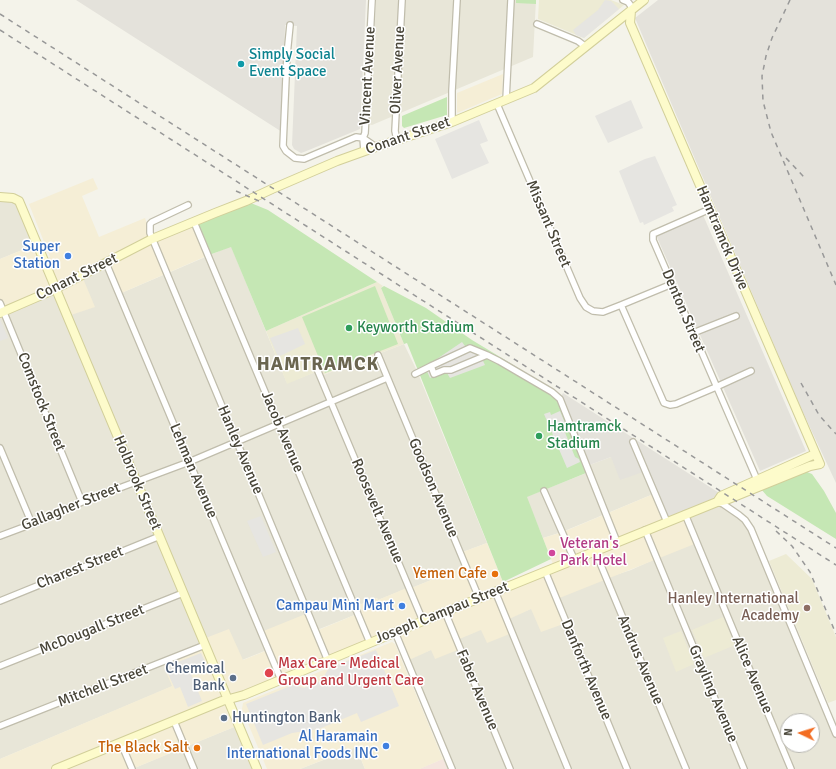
<!DOCTYPE html>
<html>
<head>
<meta charset="utf-8">
<style>
  body { margin:0 }
  #map { position:relative; width:836px; height:769px; overflow:hidden; background:#f4f3ea; font-family:Signika,sans-serif }
  canvas { display:block }
  .north { position:absolute; left:780px; top:713px; width:40px; height:40px; box-sizing:border-box; background:#fff; border:1px solid #b6b5af; border-radius:50%; rotate:274deg; font-size:11px; font-weight:700; line-height:16px; text-align:center; color:#484538 }
  .north::after { content:''; display:block; margin:auto; width:14px; height:18px; background:#f36d22; clip-path:polygon(50% 0,100% 100%,50% 72%,0 100%) }
</style>
</head>
<body>
<div id="map">
<canvas width="836" height="769"></canvas>
<div class="north">N</div>
</div>
<script>
const ctx = document.querySelector('canvas').getContext('2d');
ctx.lineJoin = 'round';
function fillPath(path, color) {
  ctx.fillStyle = color;
  ctx.fill(path, 'evenodd');
}
function shape(rows) {
  const path = new Path2D();
  for (const r of rows) {
    path.moveTo(r[0], r[1]);
    for (let i = 2; i < r.length; i += 2) path.lineTo(r[i], r[i + 1]);
  }
  return path;
}
function stroke(path, color, width, dash) {
  ctx.strokeStyle = color;
  ctx.lineWidth = width;
  ctx.lineCap = dash ? 'butt' : 'round';
  ctx.setLineDash(dash || []);
  ctx.stroke(path);
}
function drawText(font, color, halo, rows, align = 'center') {
  ctx.font = font + ' Signika,sans-serif';
  ctx.lineWidth = 3;
  ctx.setLineDash([]);
  ctx.textBaseline = 'middle';
  ctx.strokeStyle = halo;
  ctx.fillStyle = color;
  for (const [text, x, y, turn = 0] of rows) {
    ctx.save();
    ctx.translate(x, y);
    ctx.rotate((+turn || 0) * Math.PI / 180);
    ctx.textAlign = isNaN(turn) ? turn : align;
    if (halo) ctx.strokeText(text, 0, 0);
    ctx.fillText(text, 0, 0);
    ctx.restore();
  }
}
fillPath(shape([
  [376,0,536,0,533,57,372,125,368,124,369,106,371,105],
  [0,197,13,198,37,244,0,259],
  [231,246,287,383,318,371,321,376,404,344,417,371,487,543,460,553,466,566,414,587,408,588,378,600,377,598,359,605,362,612,242,660,205,645,173,686,0,759,0,313,82,276,106,263,119,294],
  [611,457,645,470,655,495,651,495,562,532,543,538,526,497,589,472,587,466],
  [717,502,745,520,836,734,836,769,420,769,447,758,406,660,606,578,631,570,657,558,685,514],
  [788,721,812,721,812,745,788,745],
  [239,725,257,769,132,769,185,747],
  [356,747,365,769,300,769,326,759]
]), '#e8e6d8');
fillPath(shape([
  [503,74,502,94,457,113,457,93],
  [93,178,98,189,82,196,99,237,145,218,152,239,194,222,209,255,119,294,106,263,82,276,95,307,68,316,56,289,0,313,0,259,37,244,44,259,50,257,29,204],
  [651,495,655,495,685,514,697,543,557,599,566,623,541,632,531,609,507,620,512,633,487,643,481,630,457,640,460,649,435,659,431,650,407,661,395,632,228,699,239,725,132,769,0,769,0,759,172,686,162,662,205,645,203,639,229,629,243,660,268,650,261,632,308,613,316,631,362,612,359,605,377,598,378,600,409,587,409,589,414,587,465,566,460,553,487,543,505,587,554,567,543,538,563,532],
  [392,642,395,644,443,759,420,769,365,769,356,747,300,769,267,769,242,709,243,703]
]), '#f5eed6');
fillPath(shape([
  [76,0,366,0,360,129,304,152,301,153,294,149,292,145,297,26,285,25,282,132],
  [658,0,836,0,836,483,800,406,635,18],
  [703,215,806,451,760,471,656,235],
  [563,393,727,498,667,522,646,471,620,480,611,457,587,466,560,399]
]), '#e4e2db');
fillPath(shape([
  [539,0,611,0,624,5,584,38,538,19],
  [377,282,383,286,381,288,404,344,320,376,318,371,287,384,266,331],
  [786,554,812,579,836,637,836,700,828,703,769,561],
  [723,617,735,645,704,658,692,630],
  [681,631,694,664,676,672,663,638]
]), '#edebd4');
fillPath(shape([
  [443,759,447,769,420,769]
]), '#f4e5de');
fillPath(shape([
  [516,0,536,0,536,4,516,3],
  [447,97,447,115,404,128,402,126,402,116],
  [246,201,268,210,377,282,266,331,231,247,209,255,194,222],
  [375,286,398,344,325,373,302,317],
  [384,286,426,308,472,340,553,389,586,473,527,497,551,559,503,582,407,343,404,344,381,288],
  [807,472,812,474,824,491,836,513,836,539,767,496,761,489]
]), '#c5e7b4');
fillPath(shape([
  [605,0,611,1,619,9,584,38,576,35,573,30,598,10],
  [631,100,643,128,608,143,595,116],
  [479,120,488,141,480,144,489,163,452,179,435,139],
  [655,156,677,205,672,207,674,211,644,225,643,222,640,223,619,171,645,159],
  [0,319,8,338,0,341],
  [298,328,305,344,278,357,270,338],
  [462,342,465,346,474,346,485,351,483,361,485,365,450,378,447,373,446,372,430,378,425,367],
  [560,411,565,423,562,425,575,457,579,459,580,462,567,468,544,414,550,412,551,415],
  [261,516,276,552,263,557,247,521],
  [376,650,399,706,361,722,357,713,319,729,292,733,263,745,246,704,293,685,304,688,321,681,329,668],
  [201,653,205,662,189,669,202,701,188,707,180,687,175,689,165,667]
]), '#e6e5e1');
const street = shape([
  [623,0,628,2,631,6,631,11],
  [537,24,578,41,586,47],
  [290,25,287,55,283,146,286,151,295,158,304,159,356,137,363,138,376,147],
  [506,100,511,0],
  [497,104,580,298,586,307,593,311,603,312,621,305],
  [452,122,452,91,457,0],
  [397,140,395,131,402,0],
  [364,151,363,138,365,133,372,0],
  [188,205,152,222,150,224,150,233,328,661],
  [710,209,653,234,653,240,758,482],
  [194,222,370,643],
  [106,263,281,680],
  [672,284,621,305,664,403,670,405,676,404,716,387,751,371],
  [0,303,82,502],
  [693,333,736,316],
  [378,355,479,598],
  [487,355,470,348,431,366,434,374,444,370,451,370,487,355,499,361,552,392,560,399,617,542],
  [317,369,423,621],
  [415,374,431,366],
  [633,442,667,522],
  [0,448,32,524],
  [544,491,574,559],
  [717,502,723,504,739,515,745,520,751,529,836,734],
  [685,514,791,769],
  [645,530,744,769],
  [0,536,32,524,82,502,189,462,387,378],
  [595,551,686,769],
  [545,571,627,769],
  [495,591,568,769],
  [0,601,160,536],
  [445,612,510,769],
  [395,632,452,769],
  [0,666,183,593],
  [174,721,194,769],
  [0,726,205,645],
  [121,743,132,769]
]);
const secondary = shape([
  [631,11,630,23,820,464,810,466,726,500,717,502,721,496,815,454],
  [0,197,13,198,19,201,257,769],
  [0,313,51,291,152,239,215,213,246,201,272,189,337,161,376,147,452,122,534,88,644,0],
  [56,769,222,701,244,695,423,621,717,502]
]);
stroke(street, '#c0bdac', 8);
stroke(secondary, '#d2cf9a', 10);
stroke(street, '#fff', 5.5);
stroke(secondary, '#fdfbcb', 8);
stroke(shape([
  [790,0,772,38,766,56,762,76,763,101,771,132,836,285],
  [0,14,836,548],
  [0,30,836,565],
  [786,158,804,177],
  [236,191,259,201],
  [801,383,819,415,836,434],
  [776,531,792,546,810,572,836,634]
]), '#989898', 1.5, [5, 5]);
for (const [x, y, r, color] of [
  [241,64,4,"#0f9aa8"],
  [68,256,4,"#3f7fe0"],
  [349,328,4,"#2e9e5b"],
  [539,436,4,"#2e9e5b"],
  [552,553,4,"#d1479c"],
  [495,574,4,"#e8710a"],
  [402,606,4,"#3f7fe0"],
  [807,608,4,"#8d6e63"],
  [269,673,5,"#e0444e"],
  [233,678,4,"#5c6f8a"],
  [224,718,4,"#5c6f8a"],
  [386,746,4,"#3f7fe0"],
  [197,748,4,"#e8710a"]
]) {
  const dot = new Path2D();
  dot.arc(x, y, r, 0, 2 * Math.PI);
  ctx.fillStyle = color;
  ctx.fill(dot);
  stroke(dot, '#fff', 1.5);
}
drawText('15px', '#0d838f', '#fff', [
  ["Simply Social",249,55],
  ["Event Space",249,72]
], 'left');
drawText('15px', '#484538', '#fff', [
  ["Oliver Avenue",398,70,-87],
  ["Vincent Avenue",368,76,-87],
  ["Conant Street",408,136,-19],
  ["Missant Street",548,224,67],
  ["Hamtramck Drive",722,238,67],
  ["Conant Street",77,277,-26],
  ["Denton Street",683,311,67],
  ["Comstock Street",41,402,68],
  ["Jacob Avenue",282,432,67],
  ["Hanley Avenue",240,450,67],
  ["Lehman Avenue",193,471,67],
  ["Holbrook Street",137,483,67],
  ["Goodson Avenue",433,488,67],
  ["Gallagher Street",71,507,-22],
  ["Roosevelt Avenue",377,511,67],
  ["Charest Street",80,568,-22],
  ["Joseph Campau Street",442,613,-22],
  ["McDougall Street",92,630,-22],
  ["Andrus Avenue",640,660,67],
  ["Danforth Avenue",586,670,67],
  ["Alice Avenue",752,675,67],
  ["Mitchell Street",103,686,-21],
  ["Faber Avenue",477,690,67],
  ["Grayling Avenue",713,694,67]
]);
drawText('15px', '#366cbe', '#fff', [
  ["Super",60,247],
  ["Station",60,264],
  ["Campau Mini Mart",394,606],
  ["Al Haramain",378,737],
  ["International Foods INC",378,754]
], 'right');
drawText('15px', '#27864d', '#fff', [
  ["Keyworth Stadium",357,328],
  ["Hamtramck",547,427],
  ["Stadium",547,444]
], 'left');
drawText('15px', '#b23c85', '#fff', [
  ["Veteran's",560,544],
  ["Park Hotel",560,561]
], 'left');
drawText('15px', '#c56008', '#fff', [
  ["Yemen Cafe",487,574],
  ["The Black Salt",189,748]
], 'right');
drawText('15px', '#785e54', '#fff', [
  ["Hanley International",799,599],
  ["Academy",799,616]
], 'right');
drawText('15px', '#be3a42', '#fff', [
  ["Max Care - Medical",278,664],
  ["Group and Urgent Care",278,681]
], 'left');
drawText('15px', '#4e5e75', '#fff', [
  ["Chemical",225,669],
  ["Bank",225,686],
  ["Huntington Bank",232,718,"left"]
], 'right');
ctx.letterSpacing = '1px';
drawText('bold 19px', '#6a654f', '#fff', [
  ["HAMTRAMCK",318,365]
]);
ctx.letterSpacing = '0px';
</script>
</body>
</html>
